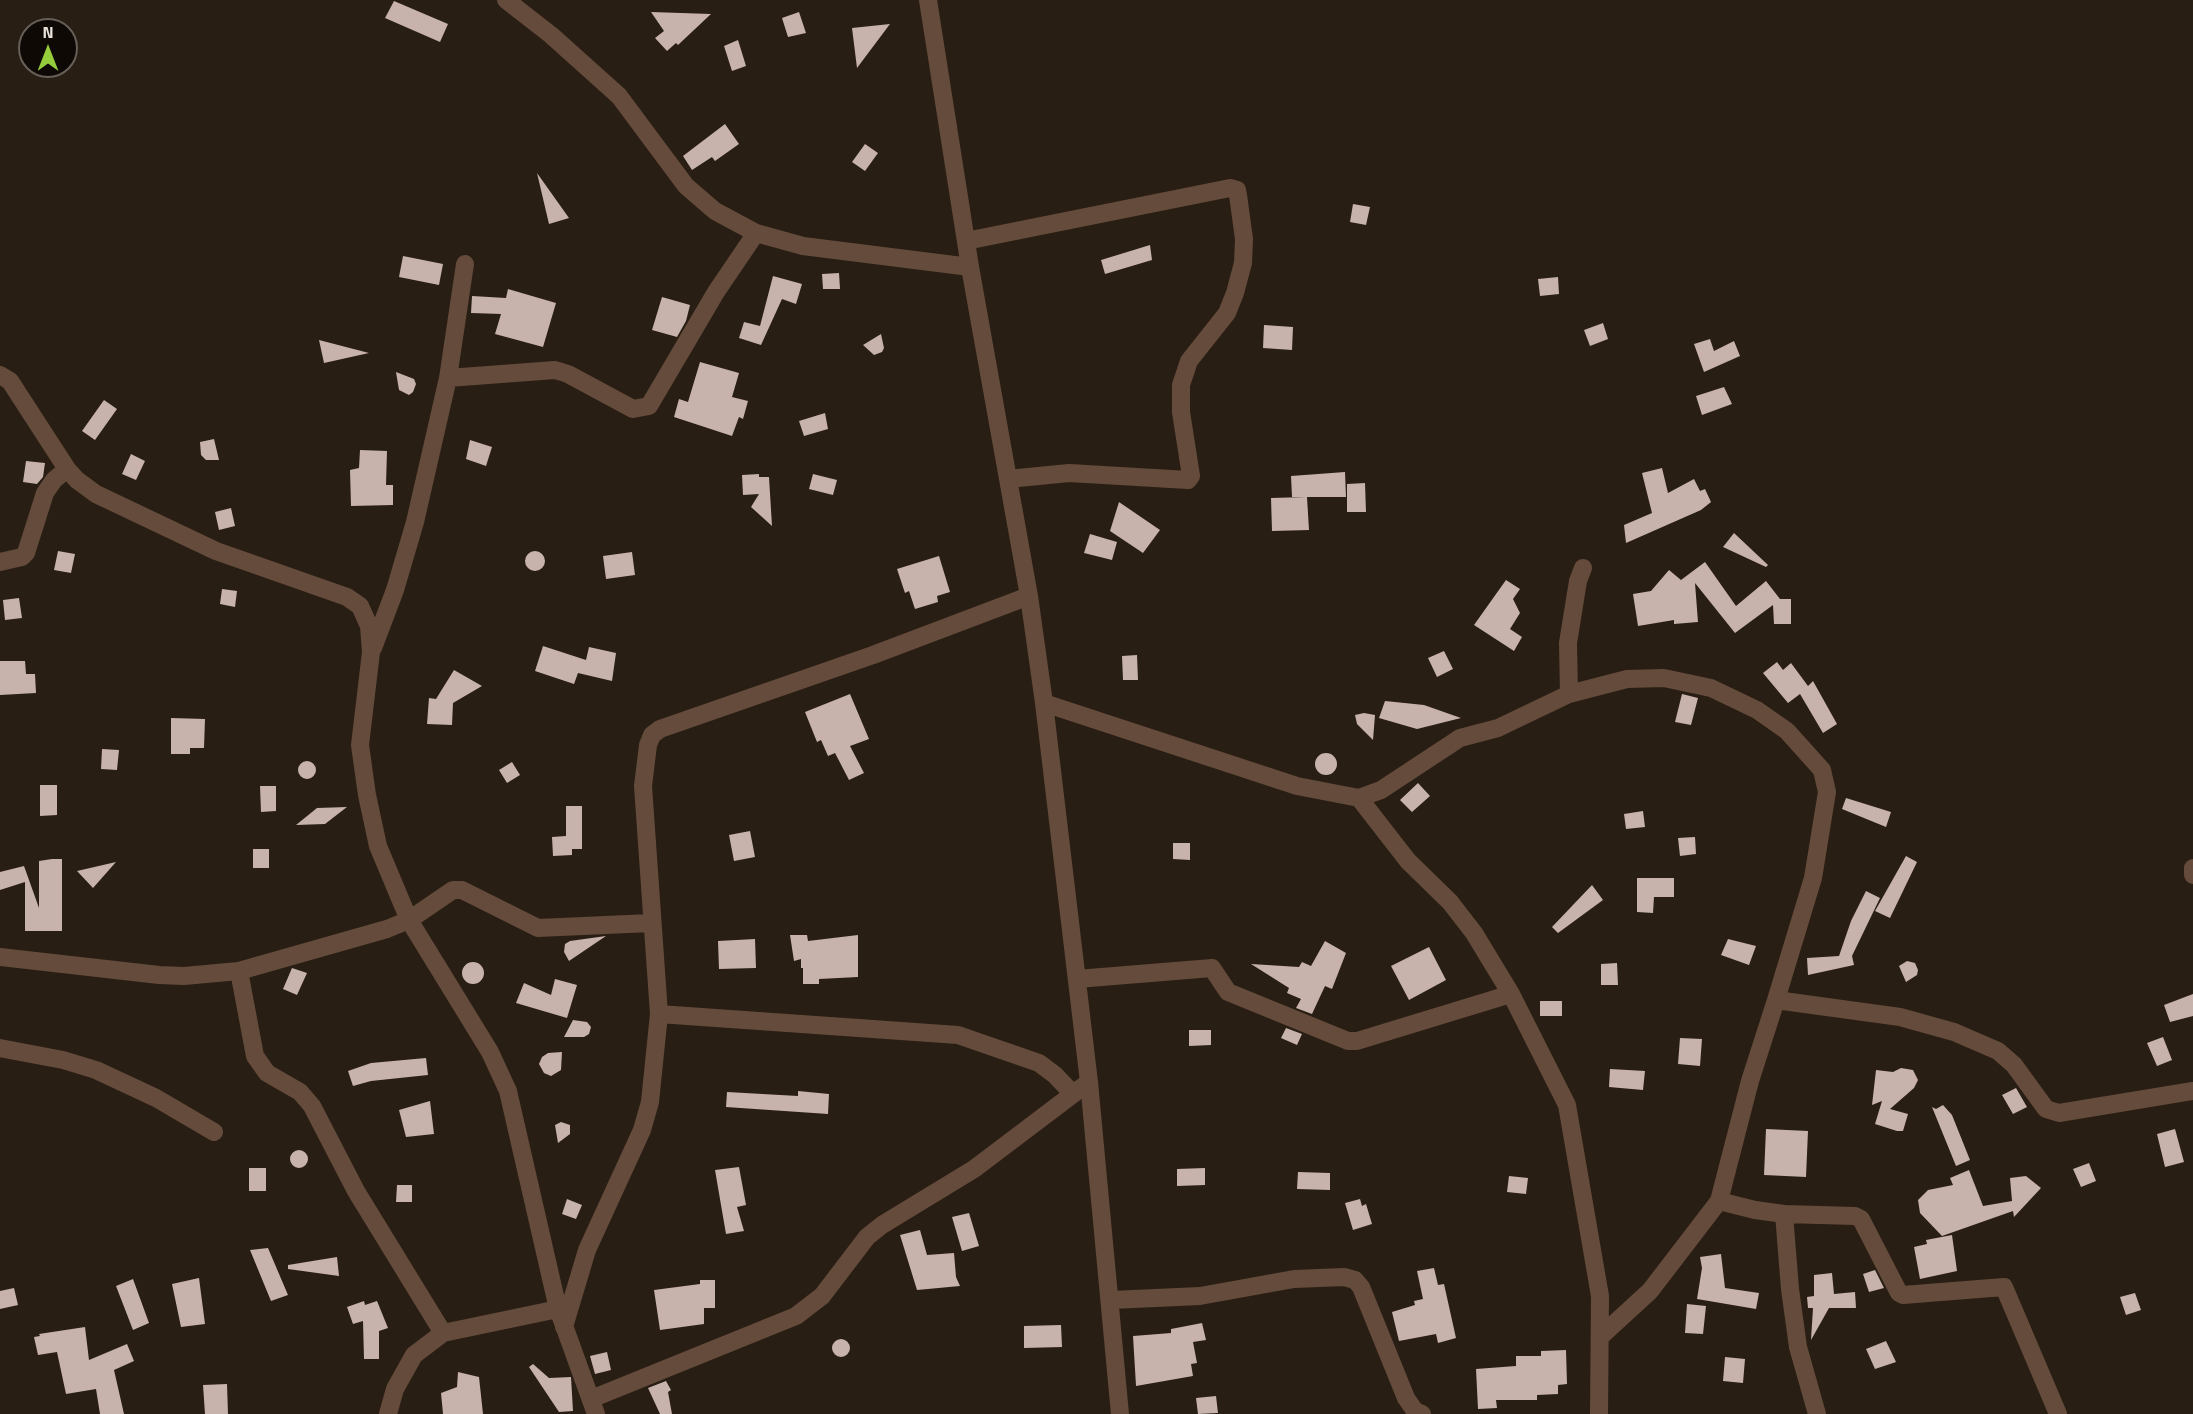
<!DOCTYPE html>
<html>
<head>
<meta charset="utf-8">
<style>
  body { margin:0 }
  #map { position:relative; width:2193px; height:1414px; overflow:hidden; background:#291e13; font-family:"Titillium Web",sans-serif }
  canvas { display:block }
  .north { position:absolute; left:18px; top:18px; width:60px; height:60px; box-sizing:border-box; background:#0e0905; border:2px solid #665f5a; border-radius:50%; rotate:0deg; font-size:16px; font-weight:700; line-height:24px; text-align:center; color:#e9e1da }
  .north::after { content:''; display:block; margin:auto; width:21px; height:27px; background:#95cc3b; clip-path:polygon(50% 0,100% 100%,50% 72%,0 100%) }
</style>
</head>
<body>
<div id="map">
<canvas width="2193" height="1414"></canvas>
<div class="north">N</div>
</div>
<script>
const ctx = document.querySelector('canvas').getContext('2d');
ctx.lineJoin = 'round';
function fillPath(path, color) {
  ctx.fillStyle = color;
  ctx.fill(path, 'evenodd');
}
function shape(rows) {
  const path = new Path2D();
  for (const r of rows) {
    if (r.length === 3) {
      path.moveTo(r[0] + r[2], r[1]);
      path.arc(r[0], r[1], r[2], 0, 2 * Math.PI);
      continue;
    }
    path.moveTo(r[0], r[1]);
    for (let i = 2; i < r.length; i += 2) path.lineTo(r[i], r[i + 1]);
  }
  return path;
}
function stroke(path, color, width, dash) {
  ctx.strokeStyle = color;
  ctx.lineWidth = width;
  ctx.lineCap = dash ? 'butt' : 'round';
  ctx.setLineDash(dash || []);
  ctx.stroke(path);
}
fillPath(shape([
  [394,1,448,24,440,42,385,18],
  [651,12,711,14,678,45,676,43,667,51,655,38,664,31],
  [799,12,806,33,788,37,782,18],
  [890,24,857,68,852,28],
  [738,40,746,66,732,71,724,46],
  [725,124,739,144,715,161,712,157,692,170,683,156],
  [865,144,878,153,865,171,852,162],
  [537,173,569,218,549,224],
  [1353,204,1370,207,1366,225,1350,222],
  [1150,245,1152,260,1105,274,1101,260],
  [403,256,443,264,439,285,399,277],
  [839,273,840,289,823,289,822,274],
  [773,276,802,284,796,304,782,299,761,345,739,338,744,322,760,326],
  [1558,277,1559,294,1540,296,1538,279],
  [508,289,556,303,543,347,495,334,501,314,471,313,472,296,506,298],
  [662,297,690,305,686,321,677,337,652,330],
  [1603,323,1608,339,1590,346,1584,330],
  [1264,325,1293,327,1292,350,1263,348],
  [881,334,884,348,882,352,874,355,863,345],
  [1710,339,1714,351,1734,341,1740,356,1704,372,1694,344],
  [319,340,369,353,324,363],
  [700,362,739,373,732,397,748,401,743,419,739,417,732,436,674,417,679,399,688,402],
  [396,372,414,379,416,384,413,392,409,395,399,390],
  [1724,387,1732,404,1702,415,1696,396],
  [104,400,117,409,95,440,82,431],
  [825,413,828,429,804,436,799,421],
  [214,439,219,460,206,460,201,455,200,442],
  [470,440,492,447,486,466,466,459],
  [360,450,387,451,386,485,393,485,393,505,351,506,350,470,359,468],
  [131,454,145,461,136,480,122,474],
  [26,461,45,463,43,477,37,484,23,482],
  [1662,468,1668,493,1694,479,1700,491,1705,489,1711,502,1701,510,1626,543,1624,525,1652,513,1642,473],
  [1345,472,1346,497,1292,497,1291,476],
  [759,474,759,477,769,477,772,526,751,507,759,494,743,495,742,475],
  [813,474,837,480,833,495,809,489],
  [1365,483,1366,512,1347,512,1347,484],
  [1307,497,1309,530,1272,531,1271,498],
  [1119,502,1160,530,1143,553,1110,531],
  [231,508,235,526,219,530,215,512],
  [1734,533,1768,565,1766,567,1723,547],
  [1090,534,1117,542,1112,560,1084,553],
  [535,561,10],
  [58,551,75,554,71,573,54,570],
  [632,552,635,575,606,579,603,556],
  [939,556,950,592,937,596,938,602,915,609,909,591,905,593,897,569],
  [1705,562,1736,606,1766,581,1780,599,1791,599,1791,624,1774,624,1773,605,1735,633,1695,583,1698,622,1674,624,1674,620,1638,626,1633,594,1651,591,1669,570,1681,580],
  [1506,580,1520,589,1513,599,1520,613,1510,629,1522,637,1514,651,1474,625],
  [222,589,237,591,235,607,220,604],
  [19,598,22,618,5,620,3,600],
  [543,646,586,660,589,647,616,653,612,681,578,673,574,684,535,671],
  [1444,651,1453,669,1437,677,1428,658],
  [1137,655,1138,680,1123,680,1122,656],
  [0,661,25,661,26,674,35,674,36,693,0,695],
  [1777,662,1783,670,1791,663,1808,686,1813,681,1837,724,1823,733,1800,694,1788,703,1763,673],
  [454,670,482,686,453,703,452,725,427,724,429,698,436,699],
  [850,694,869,739,850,746,864,773,849,780,835,753,828,756,821,740,817,742,805,712],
  [1682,694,1698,698,1691,725,1675,722],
  [1385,701,1424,705,1461,718,1417,729,1379,718],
  [1364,713,1375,715,1373,740,1357,724,1355,715],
  [171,718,205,719,204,748,190,748,190,754,171,754],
  [102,749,119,750,117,770,101,769],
  [1326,764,11],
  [307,770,9],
  [512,762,520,775,507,783,499,770],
  [1418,783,1430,796,1412,812,1400,800],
  [40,785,57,785,57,815,40,816],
  [260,786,276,786,276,811,261,812],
  [1846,798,1891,812,1886,827,1842,809],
  [566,806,582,806,582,849,572,849,572,855,553,856,552,837,566,836],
  [347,807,325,824,296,825,317,808],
  [1643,811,1645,827,1626,829,1624,814],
  [750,831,755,857,734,861,729,835],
  [1695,837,1696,854,1680,856,1678,838],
  [1173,843,1190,843,1190,860,1173,859],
  [253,849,269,849,269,868,253,868],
  [1906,856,1917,862,1890,918,1875,911],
  [52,859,62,859,62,931,25,931,25,882,0,890,0,872,24,866,39,908,39,861],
  [116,862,93,888,77,871],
  [1637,878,1674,878,1674,897,1654,897,1653,913,1637,912],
  [1592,885,1603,900,1558,933,1552,927],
  [1866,891,1880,898,1852,956,1854,965,1808,975,1807,958,1839,956,1851,921],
  [790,935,807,935,808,941,858,935,858,977,819,979,819,984,803,984,803,968,801,968,801,959,794,961],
  [606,936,569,961,564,952,565,944,570,941],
  [755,939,756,968,719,969,718,941],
  [1728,939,1756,946,1749,965,1721,955],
  [1325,941,1346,953,1332,989,1325,986,1312,1014,1296,1008,1301,999,1287,993,1289,988,1251,964,1299,967,1302,962,1311,966],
  [1429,947,1446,980,1409,1000,1391,966],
  [1907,961,1915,963,1918,970,1917,975,1906,982,1899,966],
  [473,973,11],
  [1617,963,1618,985,1601,985,1601,964],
  [292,968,307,973,297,995,283,989],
  [555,979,577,985,567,1018,516,1003,524,983,551,995],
  [2193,994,2193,1016,2170,1022,2164,1005],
  [1540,1001,1562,1001,1562,1016,1540,1016],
  [573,1020,587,1022,591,1027,589,1034,584,1037,564,1037],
  [1286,1028,1302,1034,1297,1045,1281,1038],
  [1189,1030,1211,1030,1211,1045,1189,1046],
  [2163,1037,2172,1060,2157,1066,2147,1043],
  [1680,1038,1702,1039,1700,1066,1678,1064],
  [562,1052,561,1070,551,1076,544,1073,539,1064,542,1057,548,1053],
  [426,1058,428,1075,371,1081,353,1086,348,1071,371,1063],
  [1901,1068,1913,1070,1918,1080,1914,1088,1890,1109,1908,1114,1903,1131,1897,1131,1875,1124,1882,1101,1872,1105,1876,1070,1893,1072],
  [1610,1069,1645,1071,1643,1090,1609,1087],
  [2016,1088,2027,1107,2013,1114,2002,1095],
  [798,1091,829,1094,828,1114,726,1107,727,1092,798,1096],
  [430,1101,434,1134,406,1137,399,1110],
  [1943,1105,1952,1115,1970,1160,1956,1166,1932,1107,1936,1109],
  [561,1122,570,1125,570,1134,558,1143,555,1125],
  [1766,1129,1808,1131,1806,1177,1764,1175],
  [2175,1129,2184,1162,2165,1167,2157,1134],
  [299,1159,9],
  [2089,1163,2096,1181,2081,1187,2073,1169],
  [739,1167,746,1205,737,1207,744,1231,726,1234,715,1170],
  [249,1168,266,1168,266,1191,249,1191],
  [1205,1168,1205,1185,1177,1186,1177,1169],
  [1969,1170,1983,1206,2012,1201,2010,1178,2026,1176,2041,1188,2014,1217,2013,1211,1942,1236,1920,1213,1918,1200,1928,1190,1953,1185,1950,1178],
  [1298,1172,1330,1173,1330,1190,1297,1189],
  [1509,1176,1528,1178,1526,1194,1507,1192],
  [397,1185,412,1185,412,1202,396,1202],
  [567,1199,582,1205,576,1219,562,1214],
  [1360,1199,1362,1206,1366,1204,1372,1224,1353,1230,1345,1203],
  [969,1213,979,1246,962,1251,952,1217],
  [920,1230,927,1255,954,1253,956,1277,960,1286,917,1290,900,1235],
  [1952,1235,1957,1271,1920,1279,1914,1247,1927,1244,1926,1240],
  [268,1248,288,1295,271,1301,250,1250],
  [1721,1254,1725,1288,1759,1293,1756,1309,1697,1299,1702,1268,1700,1257],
  [337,1257,339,1276,288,1269,288,1265],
  [1434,1268,1438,1285,1444,1284,1456,1338,1438,1343,1436,1334,1399,1341,1392,1312,1415,1305,1414,1301,1423,1299,1417,1271],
  [1875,1270,1884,1288,1869,1292,1863,1274],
  [1832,1273,1834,1294,1855,1292,1856,1308,1829,1308,1811,1340,1813,1308,1808,1308,1807,1297,1814,1296,1814,1275],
  [199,1278,205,1324,181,1327,172,1284],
  [133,1279,149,1323,133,1330,116,1286],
  [700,1280,715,1280,715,1308,704,1308,704,1324,660,1330,654,1290,700,1284],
  [14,1288,18,1305,0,1309,0,1291],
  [2135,1293,2141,1310,2126,1315,2120,1297],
  [364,1301,365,1305,377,1301,388,1328,379,1331,379,1359,364,1359,363,1321,353,1324,347,1307],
  [1687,1304,1706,1306,1703,1334,1685,1333],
  [1202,1323,1206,1340,1193,1342,1197,1363,1191,1364,1193,1376,1136,1386,1133,1336,1171,1333,1171,1329],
  [1061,1325,1062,1347,1024,1348,1024,1326],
  [85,1327,89,1360,127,1344,134,1361,114,1370,124,1414,100,1414,96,1389,66,1394,57,1352,38,1355,34,1337,40,1336,39,1334],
  [841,1348,9],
  [1886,1341,1896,1362,1875,1369,1866,1349],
  [1566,1350,1567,1384,1558,1385,1558,1394,1537,1395,1537,1400,1496,1400,1497,1408,1478,1409,1476,1369,1516,1366,1516,1356,1541,1356,1541,1351],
  [607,1352,611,1370,595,1374,590,1356],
  [1725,1357,1745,1359,1743,1383,1723,1381],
  [533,1364,549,1378,571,1377,573,1411,559,1412,529,1367],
  [458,1372,479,1377,483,1414,443,1414,441,1393,457,1387],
  [666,1381,671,1390,668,1392,672,1414,660,1414,648,1388],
  [227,1384,228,1414,205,1414,203,1385],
  [1216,1396,1218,1413,1198,1414,1196,1398]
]), '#c7b3ab');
stroke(shape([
  [506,0,551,35,619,96,686,186,715,211,756,233,803,246,970,267],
  [928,0,970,267,1029,596,1044,703,1089,1082,1120,1414],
  [966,241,1230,188,1237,190,1238,195,1244,239,1243,263,1235,293,1227,313,1189,361,1181,385,1181,412,1191,476,1188,480,1069,473,1008,479],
  [0,375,10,381,67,469,77,480,96,494,216,551,347,597,360,606,369,626,371,652,360,745,367,795,378,846,409,920,490,1052,508,1091,558,1309,596,1414],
  [448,378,555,370,568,374,633,409,649,406,716,292,756,233],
  [0,562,22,557,26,553,45,493,54,480,67,469],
  [1583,568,1578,581,1568,643,1569,694,1627,679,1664,678,1711,688,1757,710,1787,731,1822,770,1827,792,1813,878,1776,1000,1900,1017,1954,1032,1998,1051,2014,1065,2046,1109,2059,1113,2193,1091],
  [373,648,395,590,415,522,448,378,465,264],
  [1569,694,1498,728,1460,738,1381,790,1359,798,1408,861,1450,902,1474,933,1511,994,1567,1105,1600,1296,1599,1414],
  [1044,703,1297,786,1359,798],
  [2193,868,2193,875],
  [0,957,159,975,184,976,239,971,387,929,409,920,453,890,462,890,538,928,651,923],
  [239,971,255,1056,267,1073,300,1092,312,1106,356,1191,443,1333],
  [1077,979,1212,968,1228,992,1348,1041,1357,1041,1511,994],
  [1776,1000,1750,1081,1719,1201,1755,1210,1784,1214,1790,1289,1798,1347,1817,1414],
  [659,1014,958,1035,1039,1063,1055,1075,1073,1094],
  [0,1048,63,1060,96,1070,156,1098,214,1132],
  [1784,1214,1855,1216,1861,1219,1899,1293,1903,1295,2004,1287,2058,1414],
  [1111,1300,1200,1296,1294,1279,1344,1277,1355,1280,1361,1287,1406,1398,1415,1411,1422,1414],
  [564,1327,587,1250,642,1130,650,1102,659,1014,643,786,648,745,652,735,660,729,873,655,1029,596],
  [1602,1335,1650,1291,1719,1201],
  [591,1399,796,1316,822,1296,867,1237,882,1225,974,1169,1089,1082],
  [388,1414,395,1389,414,1355,443,1333,558,1309]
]), '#654b3b', 18);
</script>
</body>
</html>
